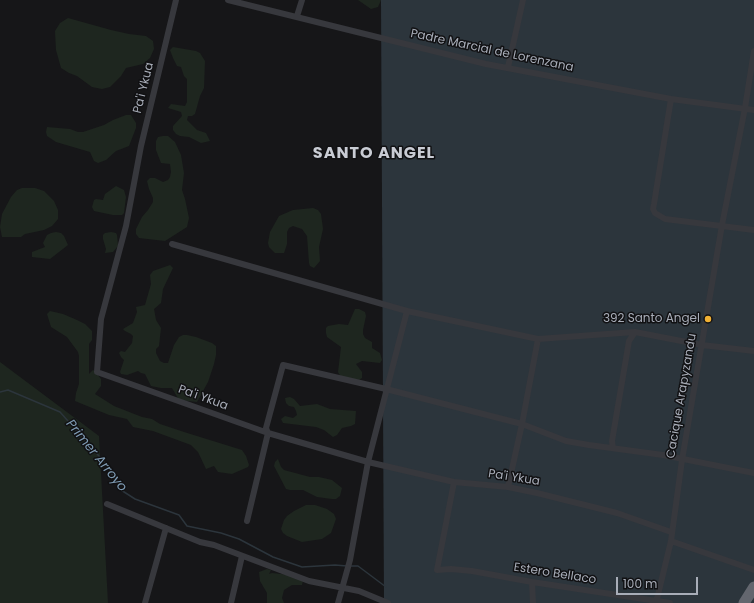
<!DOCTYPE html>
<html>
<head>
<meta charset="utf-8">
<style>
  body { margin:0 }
  #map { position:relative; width:754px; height:603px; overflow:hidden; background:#161618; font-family:Poppins,sans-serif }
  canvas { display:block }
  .scale { position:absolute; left:616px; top:577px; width:82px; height:18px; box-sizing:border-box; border:2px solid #a8adb8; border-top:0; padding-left:5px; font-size:12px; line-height:14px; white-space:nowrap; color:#a8adb8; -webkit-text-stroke:3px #111113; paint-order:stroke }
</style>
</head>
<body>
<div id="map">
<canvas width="754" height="603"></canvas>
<div class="scale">100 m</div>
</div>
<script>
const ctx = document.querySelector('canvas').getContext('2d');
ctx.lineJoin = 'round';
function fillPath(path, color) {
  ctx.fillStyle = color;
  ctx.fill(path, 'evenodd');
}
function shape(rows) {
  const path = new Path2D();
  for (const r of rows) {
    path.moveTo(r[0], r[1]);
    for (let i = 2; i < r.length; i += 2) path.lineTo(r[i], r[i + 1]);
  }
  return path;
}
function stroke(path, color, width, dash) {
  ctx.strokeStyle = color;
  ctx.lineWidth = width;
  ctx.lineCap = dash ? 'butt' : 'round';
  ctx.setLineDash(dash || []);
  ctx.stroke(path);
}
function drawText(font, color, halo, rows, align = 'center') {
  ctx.font = font + ' Poppins,sans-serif';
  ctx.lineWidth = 3;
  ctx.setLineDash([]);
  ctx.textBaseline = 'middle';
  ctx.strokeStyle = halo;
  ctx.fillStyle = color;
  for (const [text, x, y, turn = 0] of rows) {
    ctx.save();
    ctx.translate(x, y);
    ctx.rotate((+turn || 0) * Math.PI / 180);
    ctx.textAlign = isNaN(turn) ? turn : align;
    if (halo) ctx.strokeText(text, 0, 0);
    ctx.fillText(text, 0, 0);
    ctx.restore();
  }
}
fillPath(shape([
  [358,0,381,0,378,7,371,9],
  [68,18,111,30,129,34,146,36,153,41,154,49,150,58,143,64,126,68,121,76,110,87,102,89,92,87,77,76,69,73,61,68,56,50,55,31,60,23],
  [173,47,196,51,200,53,205,61,204,88,200,96,195,114,192,116,188,116,187,120,197,130,206,133,210,141,201,143,189,137,180,136,176,134,173,130,173,126,182,116,181,112,168,108,171,104,185,106,187,102,187,79,184,76,181,67,177,66,173,58,170,50],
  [126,115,131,115,136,123,136,128,129,146,116,151,106,160,98,163,94,161,90,152,56,142,47,136,46,132,47,127,70,129,78,132,83,132,104,125,113,120],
  [163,136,168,136,175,142,181,155,184,173,182,190,185,199,189,218,187,227,165,241,139,238,136,234,136,229,142,217,148,210,153,202,153,198,149,189,147,181,150,178,155,178,163,182,168,180,170,177,171,172,170,164,161,163,156,150,156,141,158,137],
  [116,186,124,190,126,197,124,213,122,215,113,215,94,211,92,207,94,200,96,199,103,200,105,194],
  [22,188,35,188,44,191,54,201,58,210,58,219,52,226,44,230,25,234,21,237,2,237,0,227,2,214,11,197,17,190],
  [313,208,318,210,321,214,323,229,319,247,320,261,314,268,310,266,309,263,307,236,302,229,293,226,289,228,287,232,287,244,284,253,275,253,269,247,268,243,270,232,279,216,293,210],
  [56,232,61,233,64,236,68,245,50,259,32,257,32,252,45,247,43,243,47,235,51,233],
  [111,232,116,233,117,235,118,246,113,252,105,253,106,249,103,239,103,235,105,233],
  [170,265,173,268,163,289,161,303,154,309,156,320,161,328,159,346,156,349,156,353,160,361,164,363,168,363,174,345,179,337,183,335,187,335,196,337,212,343,216,346,216,355,214,364,208,382,197,402,179,400,172,388,161,388,151,386,145,374,141,373,138,371,127,375,121,374,120,372,124,360,121,357,119,353,121,351,125,352,132,343,133,336,131,334,125,331,123,329,133,323,137,312,136,307,145,305,151,284,150,275,153,271],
  [355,309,359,309,365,312,366,316,363,330,363,334,365,338,372,342,372,348,380,353,382,360,380,363,362,361,356,364,362,372,362,378,359,380,342,378,339,374,338,372,341,347,327,337,326,333,326,328,328,326,339,324,348,325],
  [50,311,63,314,77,320,85,324,92,331,92,340,89,344,89,374,93,370,95,371,101,379,101,386,95,394,114,406,142,417,152,419,160,424,184,432,242,450,246,456,249,465,248,467,232,474,218,472,214,466,206,469,198,452,191,445,153,431,133,427,127,419,109,415,75,401,76,393,79,384,79,356,78,352,67,337,51,327,47,314],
  [0,362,99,436,108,603,0,603],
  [290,397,294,399,300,406,317,404,330,409,356,411,355,424,351,426,342,428,337,435,333,437,324,430,316,427,283,423,281,419,285,416,293,418,297,415,296,411,294,407,289,406,286,403,285,398],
  [278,459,281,467,284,470,310,477,319,477,332,480,342,488,340,496,336,499,332,499,317,497,303,490,290,490,286,489,274,466,275,462],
  [306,505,315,505,327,509,334,514,336,519,331,533,322,539,302,542,287,536,283,533,281,529,284,520,287,516,294,511],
  [267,569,271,570,269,574,272,573,290,575,303,580,302,585,292,585,284,590,282,598,284,603,267,603,267,593,260,581,259,572]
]), '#1e261f');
fillPath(shape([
  [381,0,754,0,754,603,384,603]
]), '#2c353c');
stroke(shape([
  [0,392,8,390,60,412,106,464,121,490,135,499,179,515,187,526,221,533,239,539,273,557,302,567,335,565,347,566],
  [350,566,358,566,386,587]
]), '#2c353c', 1.5);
stroke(shape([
  [176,0,141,146,126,226,101,319,97,372,268,433,368,462,454,482,508,487,537,493,617,513,671,532],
  [228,0,486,64,671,99,754,110],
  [297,16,302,0],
  [508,67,523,0],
  [671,99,654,204,653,209,655,213,665,219,754,230],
  [172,244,407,311],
  [613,448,612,441,629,341,635,332],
  [454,482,437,570,451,569,472,571,532,582,670,603],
  [508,487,522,424,538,339],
  [107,504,200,542,214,545,309,581,359,591,388,603],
  [247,521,268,433,266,428,283,365,386,389,522,424,566,441,589,445,663,455,754,473],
  [671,541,754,570],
  [532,582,533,603],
  [145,603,166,528],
  [231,603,242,556],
  [338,603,350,560,368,462,407,311,538,339,635,332,702,345,754,351],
  [656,603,671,541,682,460,722,225,745,108,754,51]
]), '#37383d', 6);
stroke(shape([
  [744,603,754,587]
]), '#63666e', 11);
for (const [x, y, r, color] of [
  [708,319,4,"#f2b134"]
]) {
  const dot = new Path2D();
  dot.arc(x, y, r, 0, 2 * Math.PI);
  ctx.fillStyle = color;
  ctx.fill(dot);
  stroke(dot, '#111113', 1.5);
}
drawText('12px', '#a8adb8', '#111113', [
  ["Padre Marcial de Lorenzana",492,51,12],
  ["Pa'i Ykua",144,88,-76],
  ["Cacique Arapyzandu",682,396,-80],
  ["Pa'i Ykua",203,398,20],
  ["Pa'i Ykua",514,478,9],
  ["Estero Bellaco",555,574,9]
]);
drawText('12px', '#a8adb8', '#111113', [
  ["392 Santo Angel",700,319]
], 'right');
drawText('italic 13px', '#7f9bb3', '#111113', [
  ["Primer Arroyo",96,456,51]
]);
ctx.letterSpacing = '1px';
drawText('bold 16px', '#c9ccd4', '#111113', [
  ["SANTO ANGEL",374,154]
]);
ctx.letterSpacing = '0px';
</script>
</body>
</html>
